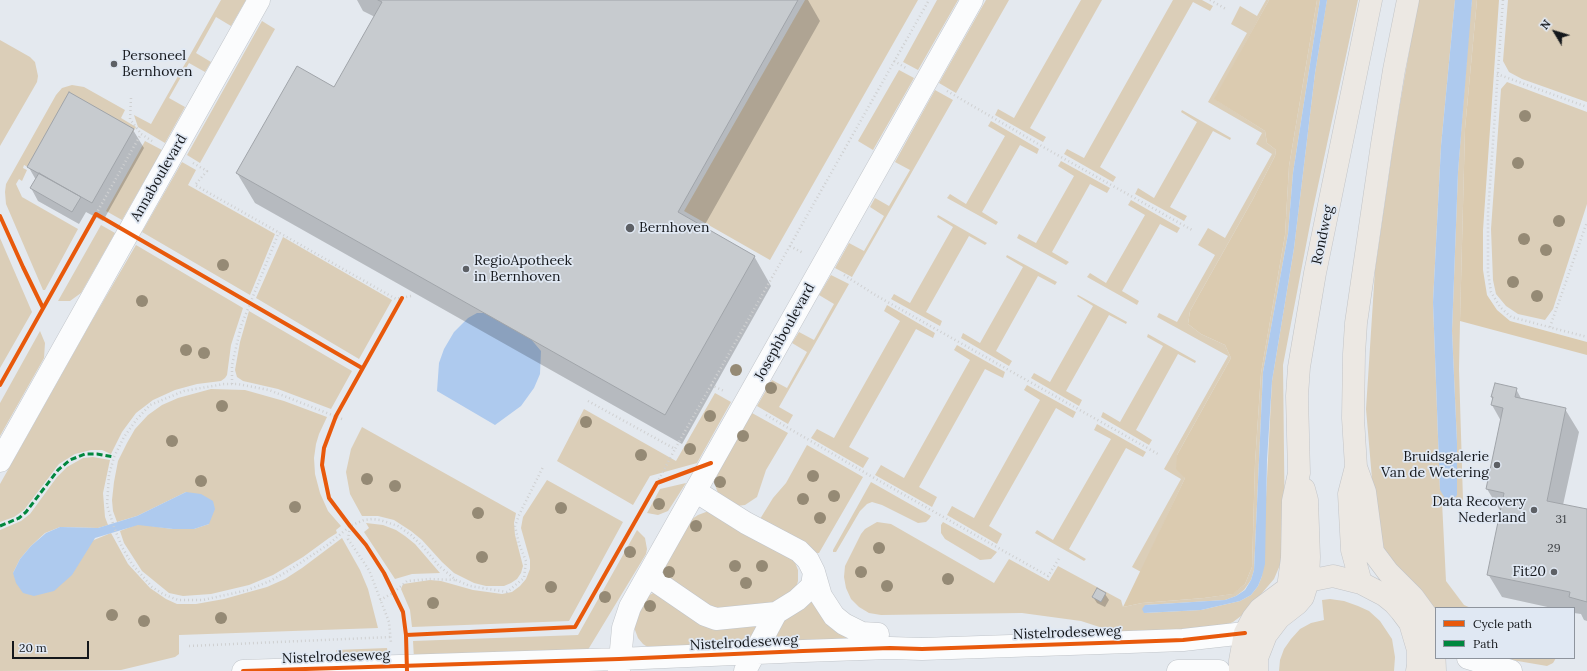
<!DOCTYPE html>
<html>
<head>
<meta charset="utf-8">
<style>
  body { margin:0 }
  #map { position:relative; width:1587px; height:671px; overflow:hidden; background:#e4e9ef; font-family:Lora,serif }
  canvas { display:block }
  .legend { position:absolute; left:1435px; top:607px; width:140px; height:52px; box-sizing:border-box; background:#e0e8f3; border:1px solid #8e949d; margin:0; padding:5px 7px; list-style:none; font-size:12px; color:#14171b }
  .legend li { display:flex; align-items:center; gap:8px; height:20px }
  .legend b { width:20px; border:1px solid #8e949d }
  .north { position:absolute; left:1535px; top:12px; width:40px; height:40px; -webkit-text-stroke:3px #e0e8f3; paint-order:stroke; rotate:308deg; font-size:11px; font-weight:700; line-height:16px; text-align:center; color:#14171b }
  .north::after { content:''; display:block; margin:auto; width:14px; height:18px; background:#14171b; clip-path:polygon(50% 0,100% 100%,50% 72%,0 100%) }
  .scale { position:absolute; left:12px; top:641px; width:77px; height:18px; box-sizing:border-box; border:2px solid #14171b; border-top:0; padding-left:5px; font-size:12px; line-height:14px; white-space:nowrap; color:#14171b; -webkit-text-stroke:3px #e0e8f3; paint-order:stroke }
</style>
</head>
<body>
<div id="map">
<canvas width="1587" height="671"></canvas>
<ul class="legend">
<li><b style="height:5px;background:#e8590c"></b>Cycle path</li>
<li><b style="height:5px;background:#00873e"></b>Path</li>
</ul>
<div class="north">N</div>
<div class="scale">20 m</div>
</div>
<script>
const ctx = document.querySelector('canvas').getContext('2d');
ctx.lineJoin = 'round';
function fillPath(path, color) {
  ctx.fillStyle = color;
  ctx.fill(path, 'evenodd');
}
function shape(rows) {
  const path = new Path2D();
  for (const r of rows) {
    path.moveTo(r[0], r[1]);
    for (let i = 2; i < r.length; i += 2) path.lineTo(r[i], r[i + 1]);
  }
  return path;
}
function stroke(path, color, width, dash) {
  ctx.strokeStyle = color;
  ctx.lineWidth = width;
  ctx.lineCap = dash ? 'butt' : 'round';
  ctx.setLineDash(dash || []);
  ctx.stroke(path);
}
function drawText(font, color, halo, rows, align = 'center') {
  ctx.font = font + ' Lora,serif';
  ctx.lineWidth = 3.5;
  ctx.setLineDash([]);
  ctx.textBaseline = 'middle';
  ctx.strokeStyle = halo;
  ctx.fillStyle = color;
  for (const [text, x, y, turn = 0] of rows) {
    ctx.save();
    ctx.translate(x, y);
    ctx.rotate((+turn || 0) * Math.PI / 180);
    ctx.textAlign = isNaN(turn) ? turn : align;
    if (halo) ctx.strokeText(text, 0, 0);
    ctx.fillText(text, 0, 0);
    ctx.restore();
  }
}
fillPath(shape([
  [221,0,246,0,231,26,216,17,196,53,211,62,205,72,189,63,169,98,185,107,165,143,138,127,134,115,151,124],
  [805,0,918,0,770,260,684,211],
  [937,0,958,0,918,70,903,62],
  [986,0,1009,0,956,93,939,83],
  [1081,0,1102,0,1030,128,1046,137,1043,142,995,115,998,109,1014,118],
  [1173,0,1202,0,1213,6,1210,11,1193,2,1100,167,1116,177,1113,182,1064,154,1067,149,1084,158],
  [1266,0,1269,0,1215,99,1265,131,1267,143,1276,150,1275,156,1253,199,1190,311,1188,324,1201,334,1225,345,1231,358,1177,455,1185,478,1141,572,1132,567,1181,479,1164,469,1228,356,1157,317,1159,313,1177,322,1215,255,1198,245,1208,228,1225,238,1272,154,1256,144,1262,133,1208,102,1247,33,1231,24,1240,6,1257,16],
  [1317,0,1320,0,1293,173,1288,234,1263,372,1254,570,1251,580,1244,590,1236,596,1225,600,1145,605,1144,613,1201,610,1240,601,1251,595,1258,586,1262,576,1272,381,1294,248,1315,73,1326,5,1327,0,1358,0,1313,209,1283,365,1285,540,1283,558,1274,579,1245,613,1233,622,1215,630,1118,633,1081,621,1022,613,881,615,869,613,859,607,851,599,846,588,844,577,845,566,861,534,865,529,877,522,891,524,994,583,1009,559,1049,581,1058,566,1121,600,1123,607,1142,603,1204,598,1232,594,1245,584,1252,567,1255,463,1261,373,1285,235,1289,166],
  [1418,0,1455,0,1441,146,1433,302,1440,490,1457,494,1457,443,1452,331,1458,172,1470,15,1472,0,1477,0,1465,129,1460,321,1459,369,1463,500,1442,502,1446,581,1464,605,1471,608,1436,608,1436,615,1391,562,1381,543,1375,514,1366,409,1375,270,1395,133],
  [1508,0,1587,0,1587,102,1522,79,1509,72,1503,61],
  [262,21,275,29,200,163,187,155],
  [0,40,30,57,35,62,38,76,37,82,33,89,0,146],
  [899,70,914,78,873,150,858,141],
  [1507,82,1587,112,1587,204,1553,309,1545,320,1518,314,1506,306,1496,294,1493,280,1491,229,1501,89],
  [72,85,84,87,125,110,121,118,136,127,132,133,72,99,32,169,24,165,23,168,27,170,22,181,19,179,16,184,22,197,78,229,45,290,43,290,6,204,5,192,6,184,56,95,62,88],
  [935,90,953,100,852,277,835,268,849,243,864,251,884,216,870,207,875,198,889,206,910,170,895,162],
  [1182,110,1231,138,1230,140,1213,131,1170,207,1187,216,1184,221,1135,194,1138,188,1154,198,1197,122,1181,112],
  [991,121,1039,149,1037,154,1020,145,982,212,998,222,996,225,947,198,950,194,966,204,1005,136,988,126],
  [145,141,162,150,122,220,106,211],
  [1061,161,1110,188,1107,193,1090,184,1052,252,1069,262,1066,265,1017,238,1019,234,1036,243,1074,176,1058,166],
  [182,162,196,170,188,185,275,234,250,295,142,232],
  [1131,200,1180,228,1177,233,1160,224,1122,291,1139,301,1137,305,1087,277,1090,273,1106,283,1145,215,1128,205],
  [938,215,987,243,985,245,969,236,926,312,942,321,940,326,891,299,894,294,910,303,953,227,937,217],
  [101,225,115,233,81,293,70,301,58,301],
  [283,237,392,300,359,359,256,298],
  [0,238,32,312,0,368],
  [136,245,243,308,231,345,227,375,225,378,221,381,197,384,175,390,153,400,136,413,122,432,111,454,102,450,91,450,75,454,59,464,24,510,14,517,0,522,0,484,90,324],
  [1007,255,1057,282,1055,285,1038,276,996,351,1012,361,1009,366,961,338,963,333,980,343,1023,267,1006,257],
  [831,275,849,284,779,407,793,415,788,424,757,406,772,380,787,388,807,352,792,343,799,332,814,340,834,304,819,295],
  [1078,295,1127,322,1126,324,1109,315,1066,391,1082,400,1079,406,1031,378,1034,373,1050,382,1093,306,1077,296],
  [887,305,935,333,933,338,916,329,849,447,869,458,863,468,811,438,817,429,834,438,900,321,884,311],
  [249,311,352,371,331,409,278,389,243,381,237,377,235,370,240,342],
  [40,331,45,343,44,358,0,436,0,403],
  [1148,334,1196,361,1195,363,1178,354,1136,430,1152,440,1149,445,1101,417,1103,412,1120,422,1163,346,1147,337],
  [957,345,1005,372,1003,378,985,369,919,487,937,497,932,507,875,475,881,465,904,478,970,360,954,350],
  [1027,385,1076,412,1073,418,1056,408,989,526,1002,534,997,544,947,515,952,506,974,518,1040,400,1024,390],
  [211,389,245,390,284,401,327,417,319,434,316,444,314,458,315,474,320,493,328,511,341,526,336,530,337,533,329,538,303,557,273,575,249,585,211,594,183,596,169,593,142,571,124,543,120,531,138,524,172,529,194,529,209,524,186,492,137,516,117,522,113,511,112,500,114,482,118,461,127,443,135,429,148,415,162,405,178,398],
  [715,393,731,402,697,463,650,476,633,505,557,461,584,409,676,461],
  [752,413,788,433,766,470,757,497,745,505,737,506,719,495,716,488,715,481,717,474],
  [1097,424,1146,452,1143,457,1126,448,1069,549,1086,559,1084,561,1035,533,1037,530,1053,540,1111,439,1094,430],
  [362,427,516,513,514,523,515,535,523,566,521,573,517,579,511,583,504,586,486,586,474,583,454,573,442,562,422,540,411,531,394,520,378,516,362,516,350,494,346,472,351,449],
  [807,445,863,477,819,553,816,553,760,519,773,498,786,483],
  [93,457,110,460,103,493,105,517,108,525,98,528,60,527,45,533,31,546,20,559,13,573,111,533,128,564,150,588,166,599,177,604,196,604,224,599,267,587,285,579,302,568,342,538,360,570,368,589,378,628,179,635,179,654,175,657,121,670,0,671,0,530,21,521,30,514,57,477,67,467,83,458],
  [547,480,623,522,569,621,412,627,410,610,401,589,403,584,430,580,441,581,473,590,502,594,512,592,520,586,526,579,530,569,530,560,521,528,523,517],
  [871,482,931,516,929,519,926,522,918,523,882,505,872,502,867,504,860,511,836,552,833,552,833,550],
  [686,483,668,511,658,515,647,513,660,489],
  [706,512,714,512,794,560,798,570,798,581,795,591,780,606,715,612,667,579,665,571,666,564,692,519,698,515],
  [943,522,997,552,991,559,980,560,945,539,941,533,941,525],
  [366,523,383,525,396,530,405,536,415,544,440,573,412,574,395,579,364,532,369,528],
  [637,530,645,538,647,549,646,554,586,653,414,659,413,641,578,635],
  [653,593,655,594,759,624,749,646,649,648,643,644,638,638,635,630,635,622,637,615,648,596],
  [808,597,863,642,766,646,773,626],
  [1330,599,1344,601,1358,606,1369,611,1380,621,1392,639,1395,657,1394,671,1279,671,1280,660,1284,649,1291,639,1300,629,1311,623,1324,620,1322,600],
  [387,648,388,660,337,657,336,650],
  [1500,658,1556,658,1553,663,1547,666]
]), '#dbceb8');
fillPath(shape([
  [1269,0,1317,0,1289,166,1285,235,1261,373,1255,463,1252,567,1245,584,1233,594,1204,598,1142,603,1123,607,1185,478,1176,469,1177,455,1231,358,1225,345,1201,334,1188,324,1190,311,1253,199,1275,156,1276,150,1267,143,1265,131,1214,99],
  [1477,0,1499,0,1483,230,1483,270,1487,295,1497,310,1510,321,1587,342,1587,355,1460,321,1465,129]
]), '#dbcbb0');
fillPath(shape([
  [1320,0,1327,0,1315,73,1294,248,1272,381,1267,460,1265,564,1262,576,1258,586,1251,595,1240,601,1201,610,1144,613,1142,609,1145,605,1225,600,1236,596,1245,590,1251,580,1254,570,1263,372,1288,234,1293,173],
  [1455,0,1472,0,1458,172,1452,331,1457,443,1457,495,1453,500,1446,500,1440,490,1433,302,1441,146],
  [477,313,486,313,530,338,541,351,540,374,534,388,521,406,495,425,437,391,439,363,444,349,454,332,468,318],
  [186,492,201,494,213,501,215,509,209,524,194,529,173,529,138,525,95,538,72,575,54,591,34,596,23,593,16,583,13,573,20,559,31,546,46,533,60,527,98,528,137,516]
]), '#aecaee');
fillPath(shape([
  [357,0,808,0,820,21,703,228,754,256,771,286,682,444,255,203,237,173,335,88,375,17,363,11],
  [133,130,144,148,103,221,86,212,79,224,38,201,31,188,36,180,28,166],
  [1516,389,1522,400,1565,409,1579,432,1563,505,1587,510,1587,621,1584,620,1581,614,1574,613,1574,608,1552,608,1502,597,1488,574,1501,512,1487,489,1501,421,1492,405,1492,397],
  [1105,594,1109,600,1105,607,1097,603,1093,597]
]), '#0003');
const building = shape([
  [378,0,798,0,678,212,755,256,665,415,236,173,297,66,334,87,382,2,378,0],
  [69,92,134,129,92,203,27,167,69,92],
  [39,173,81,197,72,212,30,188,39,173],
  [1495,383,1517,388,1515,397,1566,408,1547,501,1587,509,1587,602,1569,597,1570,592,1487,575,1504,493,1486,489,1503,408,1491,405,1493,397,1491,397,1495,383],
  [1097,588,1106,593,1101,602,1092,597,1097,588]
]);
fillPath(building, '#c7cbcf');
stroke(building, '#a0a4a9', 1);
const minor = shape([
  [0,461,259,0],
  [695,491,746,523,799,551,808,560,814,572,821,596,834,616,844,624,862,633,878,634],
  [648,576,705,615,716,619,776,613,797,600,812,586,814,572],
  [1468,658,1511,671],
  [243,671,619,659,803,651,890,648,922,649,1129,642,1183,640,1245,633],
  [619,671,623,628,630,607,972,0],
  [745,671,776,613],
  [1178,671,1219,671]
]);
const major = shape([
  [1408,0,1394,70,1382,144,1356,323,1354,354,1353,418,1356,467,1365,492,1373,552,1388,572,1413,597,1429,619,1433,632,1434,646,1435,671],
  [1356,467,1349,494,1352,550,1361,583],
  [1288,588,1292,558,1293,501,1299,473,1297,396,1299,367,1315,273,1371,0],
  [1240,671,1240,661,1245,633,1253,618,1260,609,1288,588,1308,581,1333,576,1361,583,1384,595,1394,603,1401,611,1410,623,1418,650,1418,665,1417,671],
  [1257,671,1257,658,1266,635,1279,618,1297,604,1303,597,1308,581,1309,557,1307,500,1304,489]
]);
stroke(minor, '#c1c5ca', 23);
stroke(major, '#c2c4c7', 23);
stroke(shape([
  [1210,0,1226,9],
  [1503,0,1488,213,1488,272,1491,292,1500,307,1511,317,1587,337],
  [894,61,906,68],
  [1497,74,1587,107],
  [947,91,1052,152,1192,230],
  [131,98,130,119,141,134],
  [193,163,207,171,195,185,396,299,411,296],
  [96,214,141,134,152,141],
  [790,246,803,253],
  [844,275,877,296,1158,454],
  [1550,327,1587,222],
  [232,384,232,365,241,326,279,232],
  [711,385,724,391],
  [588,401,675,449,929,0],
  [766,415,869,475,1048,576,1060,557],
  [342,419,269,390,238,384,224,384,184,391,150,405,137,419,124,437,114,457,109,475,107,505,114,527,122,547,132,564,152,587,163,594,178,600,203,600,248,590,270,581,288,571,329,544,350,526,364,520,372,519,380,520,398,526,411,535,424,548,439,566,456,580,470,586,507,592,524,578,526,561,519,544,515,526,519,515,543,467],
  [657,483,675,449],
  [350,527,348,539,369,570,389,622,391,643],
  [380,600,393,593,407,581,430,579,456,580],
  [189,646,391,637]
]), '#cfd0d1', 2.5, [1, 3]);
stroke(minor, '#fbfcfd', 22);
stroke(major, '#ece8e3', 22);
stroke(shape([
  [0,526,19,518,26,512,58,470,70,460,85,454,97,454,114,457]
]), '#00873e', 3, [6, 3]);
stroke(shape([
  [0,216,23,267,43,308],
  [402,298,336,416,324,448,322,465,329,498,350,526,366,545,384,573,403,612,406,635],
  [0,385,96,214,362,368],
  [243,671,619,659,803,651,890,648,922,649,1129,642,1183,640,1245,633],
  [407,671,406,635,575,627,657,483,711,463]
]), '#e8590c', 4);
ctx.fillStyle = '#958a75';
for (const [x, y] of [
  [1525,116],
  [1518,163],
  [1559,221],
  [1524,239],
  [1546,250],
  [223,265],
  [1513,282],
  [1537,296],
  [142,301],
  [186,350],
  [204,353],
  [736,370],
  [771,388],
  [222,406],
  [710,416],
  [586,422],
  [743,436],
  [172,441],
  [690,449],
  [641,455],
  [813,476],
  [367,479],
  [201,481],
  [720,482],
  [395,486],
  [834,496],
  [803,499],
  [659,504],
  [295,507],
  [561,508],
  [478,513],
  [820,518],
  [696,526],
  [879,548],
  [630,552],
  [482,557],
  [735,566],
  [762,566],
  [669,572],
  [861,572],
  [948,579],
  [746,583],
  [887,586],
  [551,587],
  [605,597],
  [433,603],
  [650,606],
  [112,615],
  [221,618],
  [144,621]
]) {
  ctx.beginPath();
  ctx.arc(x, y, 6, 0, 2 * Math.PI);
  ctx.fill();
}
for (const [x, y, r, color] of [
  [114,64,4,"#5d6065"],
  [630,228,5,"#5d6065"],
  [466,269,4,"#5d6065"],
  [1497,465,4,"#5d6065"],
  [1534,510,4,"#5d6065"],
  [1554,572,4,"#5d6065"]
]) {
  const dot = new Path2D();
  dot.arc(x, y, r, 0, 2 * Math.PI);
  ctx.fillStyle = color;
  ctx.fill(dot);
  stroke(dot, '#e0e8f3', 1.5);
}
drawText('12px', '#414448', null, [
  ["31",1561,520],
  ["29",1554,549]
]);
drawText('14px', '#14171b', '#e0e8f3', [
  ["Personeel",122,56],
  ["Bernhoven",122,72],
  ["Bernhoven",639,228],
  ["RegioApotheek",474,261],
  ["in Bernhoven",474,277],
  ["Bruidsgalerie",1489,457,"right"],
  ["Van de Wetering",1489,473,"right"],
  ["Data Recovery",1526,502,"right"],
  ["Nederland",1526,518,"right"],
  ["Fit20",1546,572,"right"]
], 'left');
drawText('14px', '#14171b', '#e0e8f3', [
  ["Annaboulevard",159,178,-60],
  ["Rondweg",1323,235,-78],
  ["Josephboulevard",785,332,-61],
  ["Nistelrodeseweg",1067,633,-2],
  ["Nistelrodeseweg",744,643,-3],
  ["Nistelrodeseweg",336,657,-2]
]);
</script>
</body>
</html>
